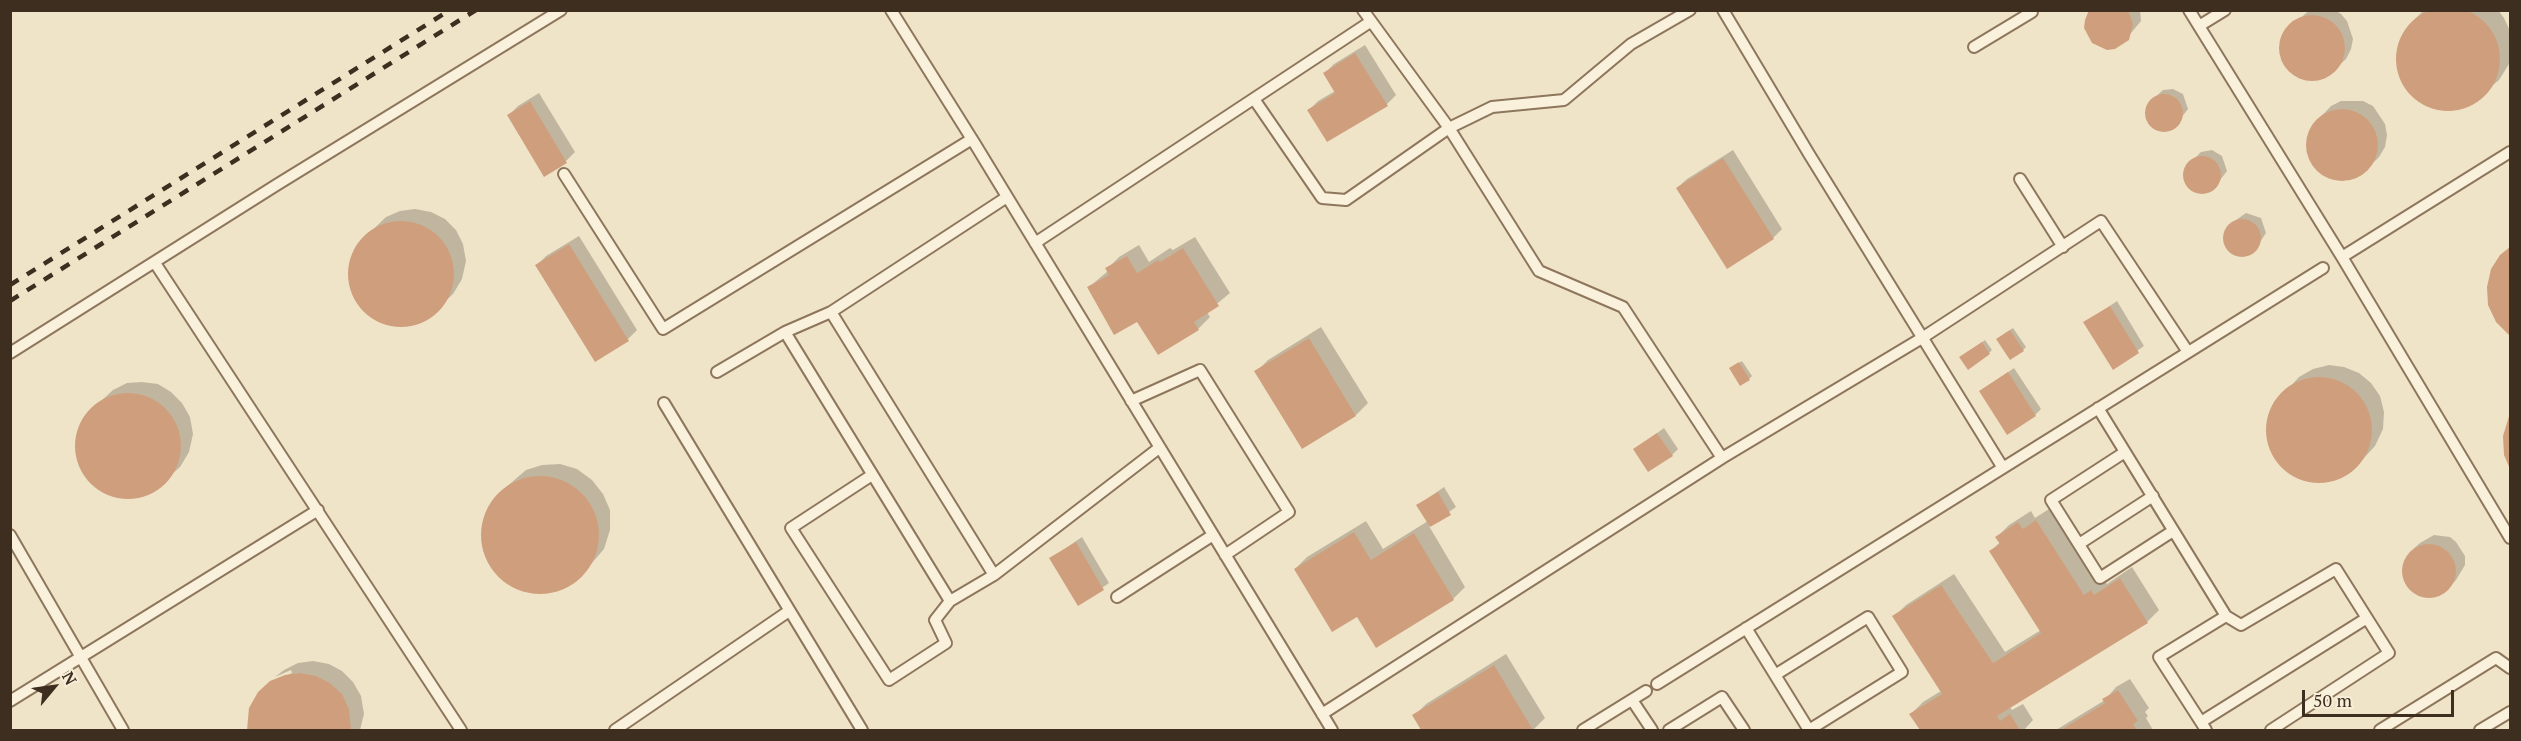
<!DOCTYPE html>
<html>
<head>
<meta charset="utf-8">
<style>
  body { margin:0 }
  #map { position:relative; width:2521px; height:741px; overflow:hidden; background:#f0e4c8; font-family:"PT Serif",serif }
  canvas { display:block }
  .frame { position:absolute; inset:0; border:12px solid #3d2e20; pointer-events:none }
  .north { position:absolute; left:24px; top:657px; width:60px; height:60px; -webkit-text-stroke:4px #f7eed8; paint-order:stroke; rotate:61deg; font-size:16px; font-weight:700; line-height:24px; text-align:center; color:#3d2e20 }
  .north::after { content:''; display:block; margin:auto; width:21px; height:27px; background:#3d2e20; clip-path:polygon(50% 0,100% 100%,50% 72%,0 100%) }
  .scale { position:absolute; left:2302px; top:690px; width:152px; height:27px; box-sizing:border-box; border:3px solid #3d2e20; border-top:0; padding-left:8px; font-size:18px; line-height:21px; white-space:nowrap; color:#3d2e20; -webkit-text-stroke:4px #f7eed8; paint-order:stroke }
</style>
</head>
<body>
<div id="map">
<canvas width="2521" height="741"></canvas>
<div class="frame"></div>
<div class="north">N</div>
<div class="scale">50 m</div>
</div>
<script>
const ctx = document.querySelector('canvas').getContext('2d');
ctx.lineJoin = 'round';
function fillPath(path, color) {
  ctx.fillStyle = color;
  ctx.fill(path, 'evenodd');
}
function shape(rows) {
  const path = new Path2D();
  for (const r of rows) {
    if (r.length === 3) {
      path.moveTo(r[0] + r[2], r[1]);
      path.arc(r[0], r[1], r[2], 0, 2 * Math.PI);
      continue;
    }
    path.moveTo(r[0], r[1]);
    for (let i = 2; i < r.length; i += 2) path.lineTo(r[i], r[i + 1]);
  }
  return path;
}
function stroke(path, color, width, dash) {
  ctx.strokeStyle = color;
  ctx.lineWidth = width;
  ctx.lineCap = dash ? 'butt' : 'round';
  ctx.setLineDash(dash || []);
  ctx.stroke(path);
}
fillPath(shape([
  [2092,10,2140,10,2141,21,2122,44],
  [2310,10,2335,10,2341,14,2347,21,2353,39,2351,49,2346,59,2328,76,2317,79,2307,79,2288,69,2283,60,2280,49,2282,38,2287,29],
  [2424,10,2498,10,2504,18,2510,31,2509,64,2499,80,2472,103,2456,109,2438,108,2422,102,2408,90,2400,75,2397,57,2400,40,2409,25],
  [1365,45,1396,95,1387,104,1309,110,1318,101,1335,91,1325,73,1334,64],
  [2173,89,2183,94,2188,109,2175,126,2164,131,2153,128,2149,123,2146,112,2151,101,2163,90],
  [539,93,575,152,566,161,545,175,509,115,518,106],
  [2341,101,2363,101,2373,106,2385,124,2387,135,2385,147,2379,157,2361,175,2349,179,2338,180,2326,176,2317,169,2310,159,2307,147,2308,136,2313,125,2331,106],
  [1733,150,1782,229,1773,238,1727,267,1677,188,1687,179],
  [2212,150,2222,156,2227,171,2214,188,2203,193,2192,189,2185,179,2186,167,2201,152],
  [415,209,431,212,445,219,456,230,463,244,466,261,462,279,453,294,427,318,410,325,392,324,375,318,362,307,353,291,350,274,353,256,361,241,386,217,400,211],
  [2246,213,2261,218,2266,233,2254,251,2242,255,2231,252,2227,248,2224,236,2229,225],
  [579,236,637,330,628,339,595,360,537,265,546,256],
  [1195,237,1230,293,1207,312,1210,317,1198,329,1138,320,1089,287,1108,271,1107,269,1119,257,1139,245,1149,262,1170,248,1173,250],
  [2510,247,2510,334,2497,321,2502,256],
  [2117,301,2144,346,2113,368,2085,323],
  [1321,327,1368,403,1356,415,1302,447,1256,372,1268,360],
  [2013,328,2026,347,2023,350,2001,336],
  [1985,340,1992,350,1989,353,1964,355],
  [1742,361,1752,376,1749,379,1734,366],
  [2329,365,2344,367,2359,373,2371,383,2380,396,2384,412,2383,429,2375,446,2351,472,2335,480,2317,482,2300,478,2285,468,2274,455,2268,438,2269,420,2275,403,2299,377,2313,369],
  [2014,368,2041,409,2035,415,1981,391],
  [142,382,158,384,171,392,182,403,190,417,193,434,189,452,180,467,153,491,137,497,119,497,102,491,88,480,80,464,76,446,79,429,88,413,113,390,127,383],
  [2510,415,2510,465,2506,454],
  [1664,428,1678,449,1672,455,1634,450],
  [560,464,577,469,592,480,603,494,610,510,610,530,604,549,579,578,563,589,543,593,523,591,506,582,492,568,483,550,482,530,487,510,498,494,526,470,542,465],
  [1444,487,1456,507,1429,526,1465,587,1453,599,1376,646,1358,615,1295,569,1307,557,1366,521,1383,549,1428,521,1418,505],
  [2049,509,2097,584,2104,579,2107,584,2132,567,2159,610,2147,622,2010,707,2012,710,2023,704,2033,720,2024,730,1980,730,1977,726,1971,730,1921,730,1911,714,1923,702,1941,691,1894,617,1906,605,1954,574,2005,652,2041,630,1991,551,2000,542,1997,537,2009,525,2031,511,2035,518],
  [2434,535,2450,537,2456,542,2465,556,2465,565,2456,580,2447,590,2439,595,2421,596,2407,586,2403,569,2410,552,2420,543],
  [1082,537,1109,583,1079,604,1051,558],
  [1506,654,1545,718,1533,730,1423,730,1414,716,1426,704],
  [313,661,329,664,342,671,353,682,361,696,364,714,360,730,248,730,248,726,269,683,292,673,291,670,275,677,284,670,298,663],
  [2130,679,2149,708,2145,712,2148,716,2146,718,2153,730,2056,730,2105,700,2116,687]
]), '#0003');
fillPath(shape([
  [2448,59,52],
  [2089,10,2128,10,2133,24,2129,40,2115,49,2107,50,2092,43,2084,28,2085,20],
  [2312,48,33],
  [1355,53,1388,106,1327,142,1307,110,1335,93,1323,73],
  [2164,113,19],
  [530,101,567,163,544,177,507,115],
  [2342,145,36],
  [2202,175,19],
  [1723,158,1774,239,1727,269,1676,188],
  [2242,238,19],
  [401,274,53],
  [569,244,629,341,595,362,535,265],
  [2510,247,2510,336,2496,322,2488,305,2487,287,2491,269,2500,255],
  [1183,248,1219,306,1194,322,1199,330,1158,355,1137,322,1114,335,1087,287,1109,275,1105,268,1127,256,1137,273,1158,260,1160,262],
  [2110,306,2139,353,2113,370,2083,322],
  [2010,330,2024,351,2010,360,1996,339],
  [1309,338,1356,416,1302,449,1254,371],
  [1982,342,1990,354,1968,370,1959,357],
  [1739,362,1750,380,1740,386,1729,368],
  [2008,372,2036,416,2007,435,1979,391],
  [2319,430,53],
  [128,446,53],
  [2510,413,2510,469,2504,455,2503,436],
  [1657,433,1673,456,1648,472,1633,449],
  [540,535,59],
  [1438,492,1451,515,1430,527,1416,505],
  [2036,520,2084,595,2091,590,2094,595,2120,578,2148,623,1997,716,2000,721,2010,714,2020,730,1978,730,1977,729,1974,730,1920,730,1909,714,1942,694,1892,616,1941,585,1993,663,2041,633,1989,551,2000,544,1995,537,2018,522,2023,529],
  [1354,532,1371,560,1414,533,1454,600,1376,648,1357,617,1332,632,1294,569],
  [1076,542,1104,590,1078,606,1049,558],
  [2429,571,27],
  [1494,665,1533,730,1421,730,1412,715],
  [300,673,316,676,330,683,342,694,349,709,351,730,247,730,249,708,258,692,270,681,285,675],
  [2118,690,2138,721,2133,724,2136,729,2061,730,2105,703,2102,699]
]), '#cf9f7d');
const lane = shape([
  [891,10,975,144,1332,730],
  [1363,10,1449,128,1539,271,1623,307,1722,458,1922,338,2101,221,2188,352],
  [1723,10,1809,154,2003,468],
  [2189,10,2342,257,2510,538],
  [2199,26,2225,10],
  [1974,47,2032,12],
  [1254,99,1322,198,1346,200,1449,128,1492,107,1564,100,1631,44,1690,10],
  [564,174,663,329,972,139],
  [2020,179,2063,247],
  [1007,197,831,312,994,575,1159,448],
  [1035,243,1370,22],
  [2342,257,2510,152],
  [155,263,461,730],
  [831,312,785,332,950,601,994,575],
  [10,353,278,184,561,10],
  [717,372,785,332],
  [1131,401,1200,370,1289,512,1225,555],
  [664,403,862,730],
  [2098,408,2226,616,2241,625,2336,569,2389,653,2271,730],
  [2125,452,2051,500,2100,578,2173,531],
  [872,475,791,528,889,680,946,643,935,620,950,601],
  [10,535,123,730],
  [2079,544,2153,496],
  [1117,597,1213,535],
  [1746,628,1809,730],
  [1775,675,1868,617,1902,672,1809,730],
  [1657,684,2323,268],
  [1632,700,1652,730],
  [10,701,318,510],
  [1322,714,1722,458],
  [2201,722,2367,618],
  [615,730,789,611],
  [1583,730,1646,691],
  [1669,730,1722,697,1744,730],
  [2206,730,2159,657,2226,616],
  [2380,730,2496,658,2510,668],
  [2480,730,2510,712]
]);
stroke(lane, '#8d765c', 14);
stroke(lane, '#faf1dc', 10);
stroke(shape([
  [10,285,450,10],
  [10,301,476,10]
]), '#3d2e20', 4.5, [10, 10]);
</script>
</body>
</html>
